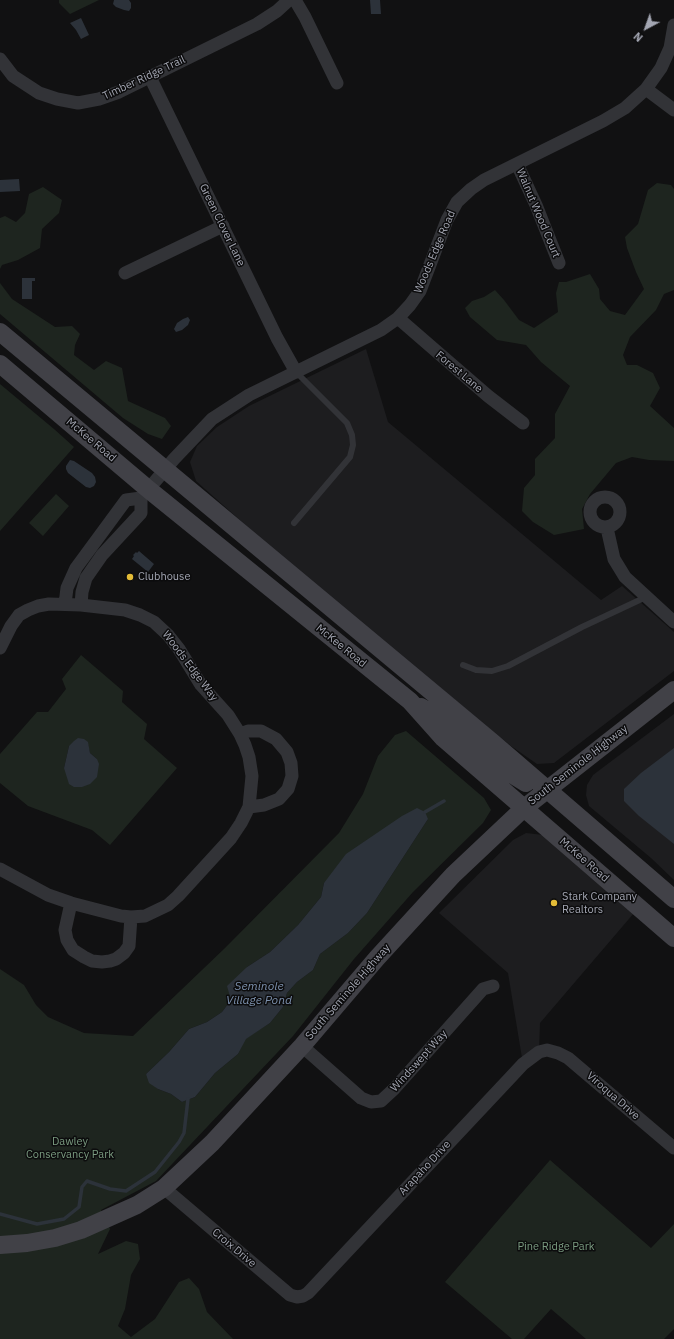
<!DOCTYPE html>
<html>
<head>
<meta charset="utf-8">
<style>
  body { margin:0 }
  #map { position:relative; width:674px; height:1339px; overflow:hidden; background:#111112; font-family:"IBM Plex Sans",sans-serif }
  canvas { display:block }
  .north { position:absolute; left:626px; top:8px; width:40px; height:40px; -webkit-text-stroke:3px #0c0c0d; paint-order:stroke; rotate:221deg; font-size:11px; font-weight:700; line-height:16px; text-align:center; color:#a3a6b2 }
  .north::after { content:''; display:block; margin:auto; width:14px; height:18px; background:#a3a6b2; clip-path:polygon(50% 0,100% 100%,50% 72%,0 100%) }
</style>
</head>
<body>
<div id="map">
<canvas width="674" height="1339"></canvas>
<div class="north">N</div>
</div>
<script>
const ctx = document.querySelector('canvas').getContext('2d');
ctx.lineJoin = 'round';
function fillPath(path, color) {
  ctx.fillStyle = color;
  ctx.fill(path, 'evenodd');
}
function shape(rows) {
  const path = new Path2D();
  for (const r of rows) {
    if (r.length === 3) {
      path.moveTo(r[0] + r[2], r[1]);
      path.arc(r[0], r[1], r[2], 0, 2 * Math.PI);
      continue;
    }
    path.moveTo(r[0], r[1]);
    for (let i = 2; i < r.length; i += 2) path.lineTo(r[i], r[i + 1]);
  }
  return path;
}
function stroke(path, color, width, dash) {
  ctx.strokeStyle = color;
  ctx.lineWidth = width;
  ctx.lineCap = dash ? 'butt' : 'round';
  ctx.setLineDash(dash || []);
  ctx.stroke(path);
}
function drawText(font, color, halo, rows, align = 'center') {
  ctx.font = font + ' "IBM Plex Sans",sans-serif';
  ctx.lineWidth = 3;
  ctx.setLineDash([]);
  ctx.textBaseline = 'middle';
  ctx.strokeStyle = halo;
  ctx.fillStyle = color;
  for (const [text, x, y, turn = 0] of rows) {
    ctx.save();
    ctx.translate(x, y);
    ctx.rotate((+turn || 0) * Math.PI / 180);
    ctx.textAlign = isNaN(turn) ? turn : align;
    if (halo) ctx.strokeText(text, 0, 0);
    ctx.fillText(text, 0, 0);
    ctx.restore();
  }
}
fillPath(shape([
  [366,349,388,422,601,600,622,586,674,632,674,671,554,763,537,764,511,746,287,562,196,481,190,462,197,446,217,427,249,406],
  [674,714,674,880,651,858,589,806,586,795,587,785,593,775],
  [526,833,543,835,634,913,540,1023,539,1052,523,1064,508,973,439,913,513,840]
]), '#1d1d1f');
fillPath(shape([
  [59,0,99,0,70,14,59,3],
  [657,183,671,185,674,189,674,290,664,294,656,310,630,337,623,355,627,365,637,365,653,373,660,388,650,406,674,428,674,461,649,460,632,457,616,463,590,494,582,509,584,529,554,535,533,522,522,511,524,488,535,475,535,459,555,438,555,414,570,386,541,362,526,345,497,340,470,317,465,308,472,301,484,297,495,290,504,300,519,320,534,328,558,312,556,293,559,282,566,282,590,274,599,289,600,299,610,311,625,315,644,289,636,272,627,248,625,237,638,224,648,190],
  [43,187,62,200,59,213,42,229,40,248,18,260,2,265,0,269,0,218,5,216,16,222,25,213,29,194],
  [0,283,12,299,55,327,72,326,80,334,75,345,74,355,94,370,106,361,122,368,128,401,165,418,171,426,162,439,148,434,123,418,0,314],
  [0,384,54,429,74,447,0,531],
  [56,494,69,506,43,536,29,523],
  [81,655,123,691,122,702,147,724,144,739,177,768,110,845,92,830,28,806,0,783,0,754,37,712,48,712,66,689,62,679],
  [88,745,90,753,97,759,64,768,69,746],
  [406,731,484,798,491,810,483,823,413,892,354,959,293,1036,156,1181,101,1210,110,1229,98,1254,126,1241,138,1244,140,1259,131,1275,125,1309,118,1326,131,1337,155,1319,179,1282,189,1278,199,1289,207,1312,233,1339,0,1339,0,969,24,985,36,1005,48,1017,84,1033,133,1036,225,948,339,833,363,794,378,756,395,735],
  [428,819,367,913,348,933,320,954,313,970,297,982,287,993,283,1007,270,1023,245,1039,238,1054,215,1073,195,1097,182,1102,171,1094,158,1089,146,1074,169,1052,189,1029,207,1022,222,1012,231,1000,247,967,270,952,298,925,321,897,324,883],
  [550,1160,651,1248,674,1224,674,1329,664,1339,586,1339,551,1309,524,1339,512,1339,445,1282]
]), '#1e251f');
fillPath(shape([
  [114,0,129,0,131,3,131,8,129,11,124,10,116,7,113,4],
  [370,0,380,0,381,14,371,14],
  [81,18,89,35,81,39,76,30,70,23],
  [19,179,20,191,0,192,0,180],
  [22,278,35,278,35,281,32,281,32,299,22,299],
  [188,317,190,320,188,325,182,330,176,332,174,329,177,323,183,319],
  [70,460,74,461,92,473,95,477,96,482,94,486,90,488,86,487,68,473,66,469,66,466],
  [139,551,154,564,148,572,132,559,134,556,133,555,136,552,137,553],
  [78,738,84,739,88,742,90,753,97,759,99,764,97,777,90,784,82,787,74,787,69,784,64,768,69,746,74,741],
  [674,748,674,844,639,816,624,801,624,789,641,773],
  [417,808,425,812,428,819,367,913,348,933,320,954,313,970,297,982,287,993,283,1007,270,1023,246,1039,238,1054,215,1073,195,1097,182,1102,171,1094,158,1089,149,1083,146,1074,169,1052,189,1029,207,1022,222,1012,231,1000,227,986,247,967,270,952,298,925,321,897,324,883,346,854,402,816]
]), '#2c323a');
stroke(shape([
  [425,812,444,801],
  [0,1214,37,1224,64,1219,79,1207,82,1187,87,1181,110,1189,126,1191,155,1172,179,1142,184,1133,188,1099]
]), '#2c323a', 3.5);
stroke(shape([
  [294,523,350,457,353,445,352,435,347,423,296,372],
  [463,665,476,670,492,671,508,666,582,627,646,597]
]), '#323337', 6);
stroke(shape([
  [295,0,305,17,337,83],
  [0,59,13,76,39,93,57,99,78,103,99,99,119,92,257,24,277,11,289,0],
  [150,77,277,338,296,372],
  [646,89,674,110],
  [517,164,536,205,559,263],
  [125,273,223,226],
  [398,318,488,396,523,423],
  [605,512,15],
  [607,528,614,559,625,577,674,622],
  [65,604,67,588,76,568,126,500,141,498],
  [81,605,82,592,86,578,102,555,141,513,141,498,174,459,212,419,249,395,381,330,398,318,410,305,420,291,447,220,457,202,471,189,484,180,603,121,625,108,646,89,661,68,670,48,674,25],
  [0,648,11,626,19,615,28,610,38,606,49,604,81,605,125,610,140,615,154,622,168,635,179,649,201,685,228,715,240,734,245,745,249,757,252,776,249,807,241,823,231,838,178,896,168,905,145,916,131,917,121,916,71,903,48,895,0,869],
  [240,734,248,731,261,731,276,739,287,752,291,763,292,776,288,789,279,799,264,805,249,807],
  [71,903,65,930,67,940,73,950,84,957,92,961,102,962,110,961,116,959,124,953,129,946,131,917],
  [302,1046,361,1098,371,1102,381,1101,394,1089,483,989,493,986],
  [164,1188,290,1295,297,1297,303,1296,308,1293,509,1079,523,1064,539,1052,547,1050,558,1053,568,1058,674,1148]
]), '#323337', 13);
stroke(shape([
  [0,332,492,742,674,899],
  [0,364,148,489,410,701,443,738,674,938],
  [421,707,448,722,505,770,526,783],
  [0,1245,27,1243,55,1238,81,1230,137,1205,164,1188,212,1143,302,1046,377,958,453,875,524,808,674,690]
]), '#414147', 18);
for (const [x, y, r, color] of [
  [130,577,4,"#e4bc37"],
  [554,903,4,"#e4bc37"]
]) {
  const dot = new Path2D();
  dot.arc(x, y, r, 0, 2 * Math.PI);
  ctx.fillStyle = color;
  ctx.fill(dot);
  stroke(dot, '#0c0c0d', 1.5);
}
drawText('11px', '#a3a6b2', '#0c0c0d', [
  ["Timber Ridge Trail",144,78,-25],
  ["Walnut Wood Court",538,213,67],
  ["Green Clover Lane",222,225,64],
  ["Woods Edge Road",435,252,-67],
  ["Forest Lane",459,372,40],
  ["McKee Road",91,440,40],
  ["McKee Road",341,646,39],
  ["Woods Edge Way",190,666,53],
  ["South Seminole Highway",578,765,-38],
  ["McKee Road",584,860,41],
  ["South Seminole Highway",348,992,-49],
  ["Windswept Way",419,1061,-48],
  ["Viroqua Drive",613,1096,41],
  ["Arapaho Drive",425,1168,-47],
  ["Croix Drive",234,1248,40]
]);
drawText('11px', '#a3a6b2', '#0c0c0d', [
  ["Clubhouse",138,577],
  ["Stark Company",562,897],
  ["Realtors",562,910]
], 'left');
drawText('11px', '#7b9c81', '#0c0c0d', [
  ["Dawley",70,1142],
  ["Conservancy Park",70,1155],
  ["Pine Ridge Park",556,1247]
]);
drawText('italic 12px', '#7c90ac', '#0c0c0d', [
  ["Seminole",259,987],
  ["Village Pond",259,1001]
]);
</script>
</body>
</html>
